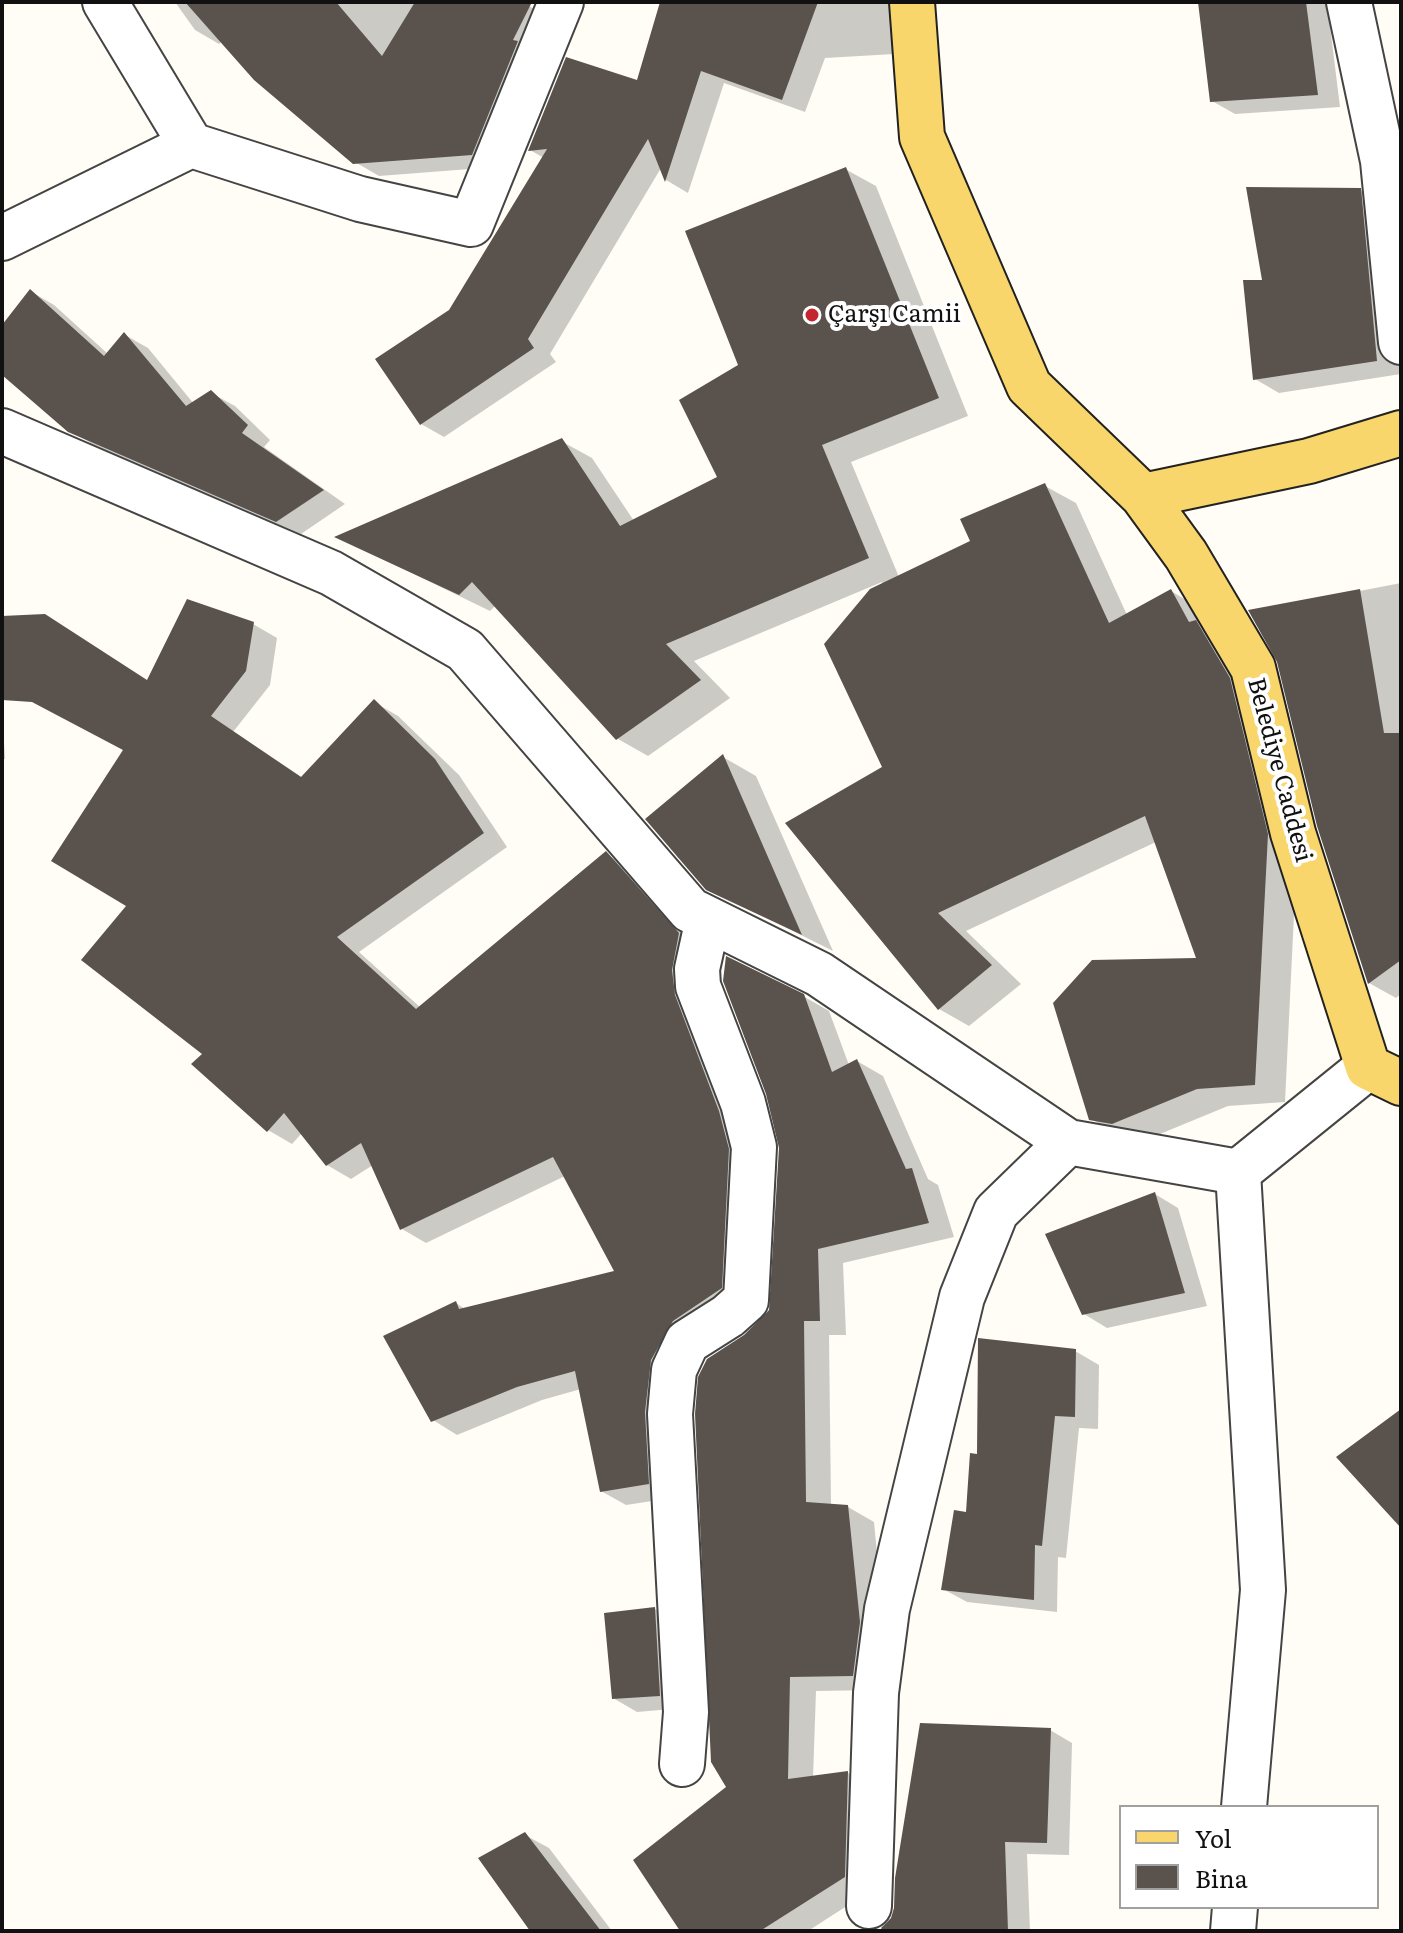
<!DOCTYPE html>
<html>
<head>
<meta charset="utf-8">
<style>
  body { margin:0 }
  #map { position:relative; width:1403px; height:1933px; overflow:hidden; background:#fffdf5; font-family:Literata,serif }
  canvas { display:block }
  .frame { position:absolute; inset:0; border:4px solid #111; pointer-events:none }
  .legend { position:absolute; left:1119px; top:1805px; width:260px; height:104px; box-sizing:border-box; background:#fff; border:2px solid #a0a0a0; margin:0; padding:10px 14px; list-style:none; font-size:24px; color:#111 }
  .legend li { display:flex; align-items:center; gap:16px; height:40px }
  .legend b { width:40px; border:2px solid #a0a0a0 }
</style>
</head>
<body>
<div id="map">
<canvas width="1403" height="1933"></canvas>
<div class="frame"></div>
<ul class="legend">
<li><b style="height:10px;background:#f9d66b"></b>Yol</li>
<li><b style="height:22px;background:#5a524d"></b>Bina</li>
</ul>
</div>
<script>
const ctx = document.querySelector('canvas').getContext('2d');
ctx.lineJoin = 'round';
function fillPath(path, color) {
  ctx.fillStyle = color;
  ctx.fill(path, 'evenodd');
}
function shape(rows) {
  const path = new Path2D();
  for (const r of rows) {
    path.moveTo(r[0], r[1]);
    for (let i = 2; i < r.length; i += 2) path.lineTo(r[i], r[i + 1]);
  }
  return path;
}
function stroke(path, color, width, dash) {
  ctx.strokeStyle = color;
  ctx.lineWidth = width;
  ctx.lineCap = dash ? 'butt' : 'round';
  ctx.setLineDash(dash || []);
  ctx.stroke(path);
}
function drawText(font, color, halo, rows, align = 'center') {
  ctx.font = font + ' Literata,serif';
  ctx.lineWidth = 8;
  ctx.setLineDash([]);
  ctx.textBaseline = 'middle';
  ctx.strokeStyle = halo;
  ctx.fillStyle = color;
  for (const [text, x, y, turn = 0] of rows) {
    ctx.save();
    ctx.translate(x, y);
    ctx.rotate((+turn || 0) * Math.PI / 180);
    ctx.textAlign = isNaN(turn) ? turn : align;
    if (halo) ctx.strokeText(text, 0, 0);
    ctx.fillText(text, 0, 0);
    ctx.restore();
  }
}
fillPath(shape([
  [175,2,522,2,553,20,496,167,379,176,355,162,222,41,219,44,195,30],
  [662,2,907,2,912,53,825,58,805,112,724,83,688,193,666,180,661,168,550,354,556,362,444,437,421,424,451,312,544,158,530,150,638,82],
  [1200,2,1327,2,1340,107,1235,114,1212,101],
  [845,169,876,186,968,416,851,462,899,577,973,542,1045,486,1076,503,1127,615,1171,591,1201,609,1226,640,1297,852,1285,1102,1228,1106,1143,1141,1122,1137,1091,1119,1199,960,1156,842,966,931,1021,984,969,1026,939,1009,885,768,882,582,694,661,730,698,648,756,618,739,496,605,490,611,338,537,561,441,592,458,634,521,720,478,741,366],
  [1360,190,1384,204,1401,374,1279,393,1255,379],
  [30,291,54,305,108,354,125,335,148,348,194,404,211,393,235,406,270,440,264,447,345,504,301,534,94,445,69,430,2,372,2,328],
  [1401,583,1401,994,1396,998,1369,983,1279,661,1251,612],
  [2,618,148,682,253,624,277,638,270,685,233,732,303,778,374,702,398,716,459,775,507,847,359,952,421,1008,606,854,630,868,703,948,743,1126,745,1302,697,1335,672,1498,626,1505,601,1491,581,1389,542,1400,457,1435,433,1420,456,1303,465,1309,617,1273,565,1176,426,1243,402,1229,373,1165,351,1179,327,1165,302,1133,292,1144,268,1130,205,1053,129,905,125,750,2,685],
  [2,706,5,759,2,759],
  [723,757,756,776,833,951,707,888],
  [803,996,829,1011,849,1065,857,1061,883,1076,928,1179,938,1185,954,1237,843,1263,846,1335,829,1335,831,1505,848,1507,874,1522,885,1638,878,1690,816,1691,813,1778,848,1773,874,1787,870,1891,808,1931,682,1931,729,1788,746,1336,771,1311],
  [1155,1194,1178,1208,1207,1306,1107,1328,1084,1314],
  [1075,1351,1099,1365,1098,1429,1079,1428,1066,1558,1058,1557,1057,1612,967,1602,943,1589,968,1514,979,1456],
  [655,1609,678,1622,683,1708,637,1712,613,1698],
  [1050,1730,1072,1743,1069,1855,1027,1854,1030,1931,885,1931],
  [525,1835,549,1848,612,1931,533,1931]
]), '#0003');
fillPath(shape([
  [185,2,336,2,382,56,415,2,532,2,513,40,518,41,472,155,353,164,254,80],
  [660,2,818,2,782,100,701,71,665,182,648,139,528,339,534,348,420,425,375,359,449,310,547,149,528,151,566,57,637,80],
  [1198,2,1306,2,1318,95,1210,102],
  [846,167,939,398,822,445,869,558,666,644,701,680,616,740,472,582,459,595,334,537,562,438,620,526,717,477,679,400,738,365,685,231],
  [1246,187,1361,188,1377,361,1253,380,1243,280,1262,280],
  [30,289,104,356,124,332,186,406,211,390,248,425,242,433,324,490,276,522,68,432,2,375,2,325],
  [1045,483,1109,623,1171,589,1189,622,1196,620,1230,678,1268,834,1255,1085,1197,1089,1112,1124,1089,1120,1053,1003,1092,960,1196,958,1145,816,938,913,992,965,938,1010,785,823,882,767,824,644,870,589,970,541,960,519],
  [1360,589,1384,733,1401,733,1401,960,1368,984,1317,826,1277,662,1248,610],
  [187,599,254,622,246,671,211,716,301,777,374,699,435,759,484,833,337,937,416,1009,606,851,679,933,672,970,675,995,719,1111,729,1149,722,1288,673,1321,651,1360,645,1412,649,1484,600,1492,575,1371,517,1387,431,1422,383,1336,456,1301,459,1309,614,1271,553,1157,400,1230,361,1143,326,1166,284,1113,267,1132,191,1064,202,1054,81,960,126,906,51,861,123,750,32,702,2,700,2,616,45,614,147,680],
  [723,754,802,935,706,890,645,819],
  [726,956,804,994,832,1072,857,1059,906,1169,912,1168,929,1223,818,1249,820,1321,804,1321,806,1502,848,1505,860,1622,853,1676,790,1677,788,1779,848,1771,845,1877,760,1931,680,1931,633,1860,726,1787,711,1762,695,1414,698,1377,707,1359,744,1335,769,1310,779,1148,766,1094,723,981],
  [1155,1192,1185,1293,1082,1315,1045,1234],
  [978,1338,1076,1349,1075,1417,1055,1416,1042,1546,1035,1545,1034,1600,941,1590,954,1510,966,1512,970,1453,977,1454],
  [1401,1409,1401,1528,1336,1457],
  [655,1607,660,1696,612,1699,604,1613],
  [920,1723,1051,1728,1047,1843,1005,1842,1008,1931,883,1931,881,1928,891,1918,894,1908,895,1878],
  [525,1832,601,1931,530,1931,478,1858]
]), '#5a524d');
const minor = shape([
  [105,2,191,145,360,199,471,224,561,2],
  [1349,2,1383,161,1401,342],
  [2,238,191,145],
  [2,431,331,573,465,650,690,910,819,974,1068,1142,1238,1172,1263,1590,1244,1807],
  [1238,1172,1368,1067],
  [682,1764,686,1712,670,1414,674,1370,687,1342,728,1316,746,1300,754,1147,743,1103,698,986,697,969,708,919],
  [869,1906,876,1693,887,1609,962,1297,996,1212,1068,1142],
  [1233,1931,1235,1907]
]);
const major = shape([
  [912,2,922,137,1029,386,1143,496,1186,555,1253,668,1293,833,1368,1067,1401,1083],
  [1143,496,1309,461,1401,433]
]);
stroke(minor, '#444', 48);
stroke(major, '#222', 48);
stroke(minor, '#fff', 44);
stroke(major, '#f9d66b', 44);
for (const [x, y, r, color] of [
  [812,315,8,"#c4262e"]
]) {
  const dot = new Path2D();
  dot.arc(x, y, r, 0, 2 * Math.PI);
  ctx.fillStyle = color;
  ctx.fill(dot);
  stroke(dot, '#fff', 3);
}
drawText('24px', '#111', '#fff', [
  ["Çarşı Camii",828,315]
], 'left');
drawText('24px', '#111', '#fff', [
  ["Belediye Caddesi",1279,770,75]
]);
</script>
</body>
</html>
